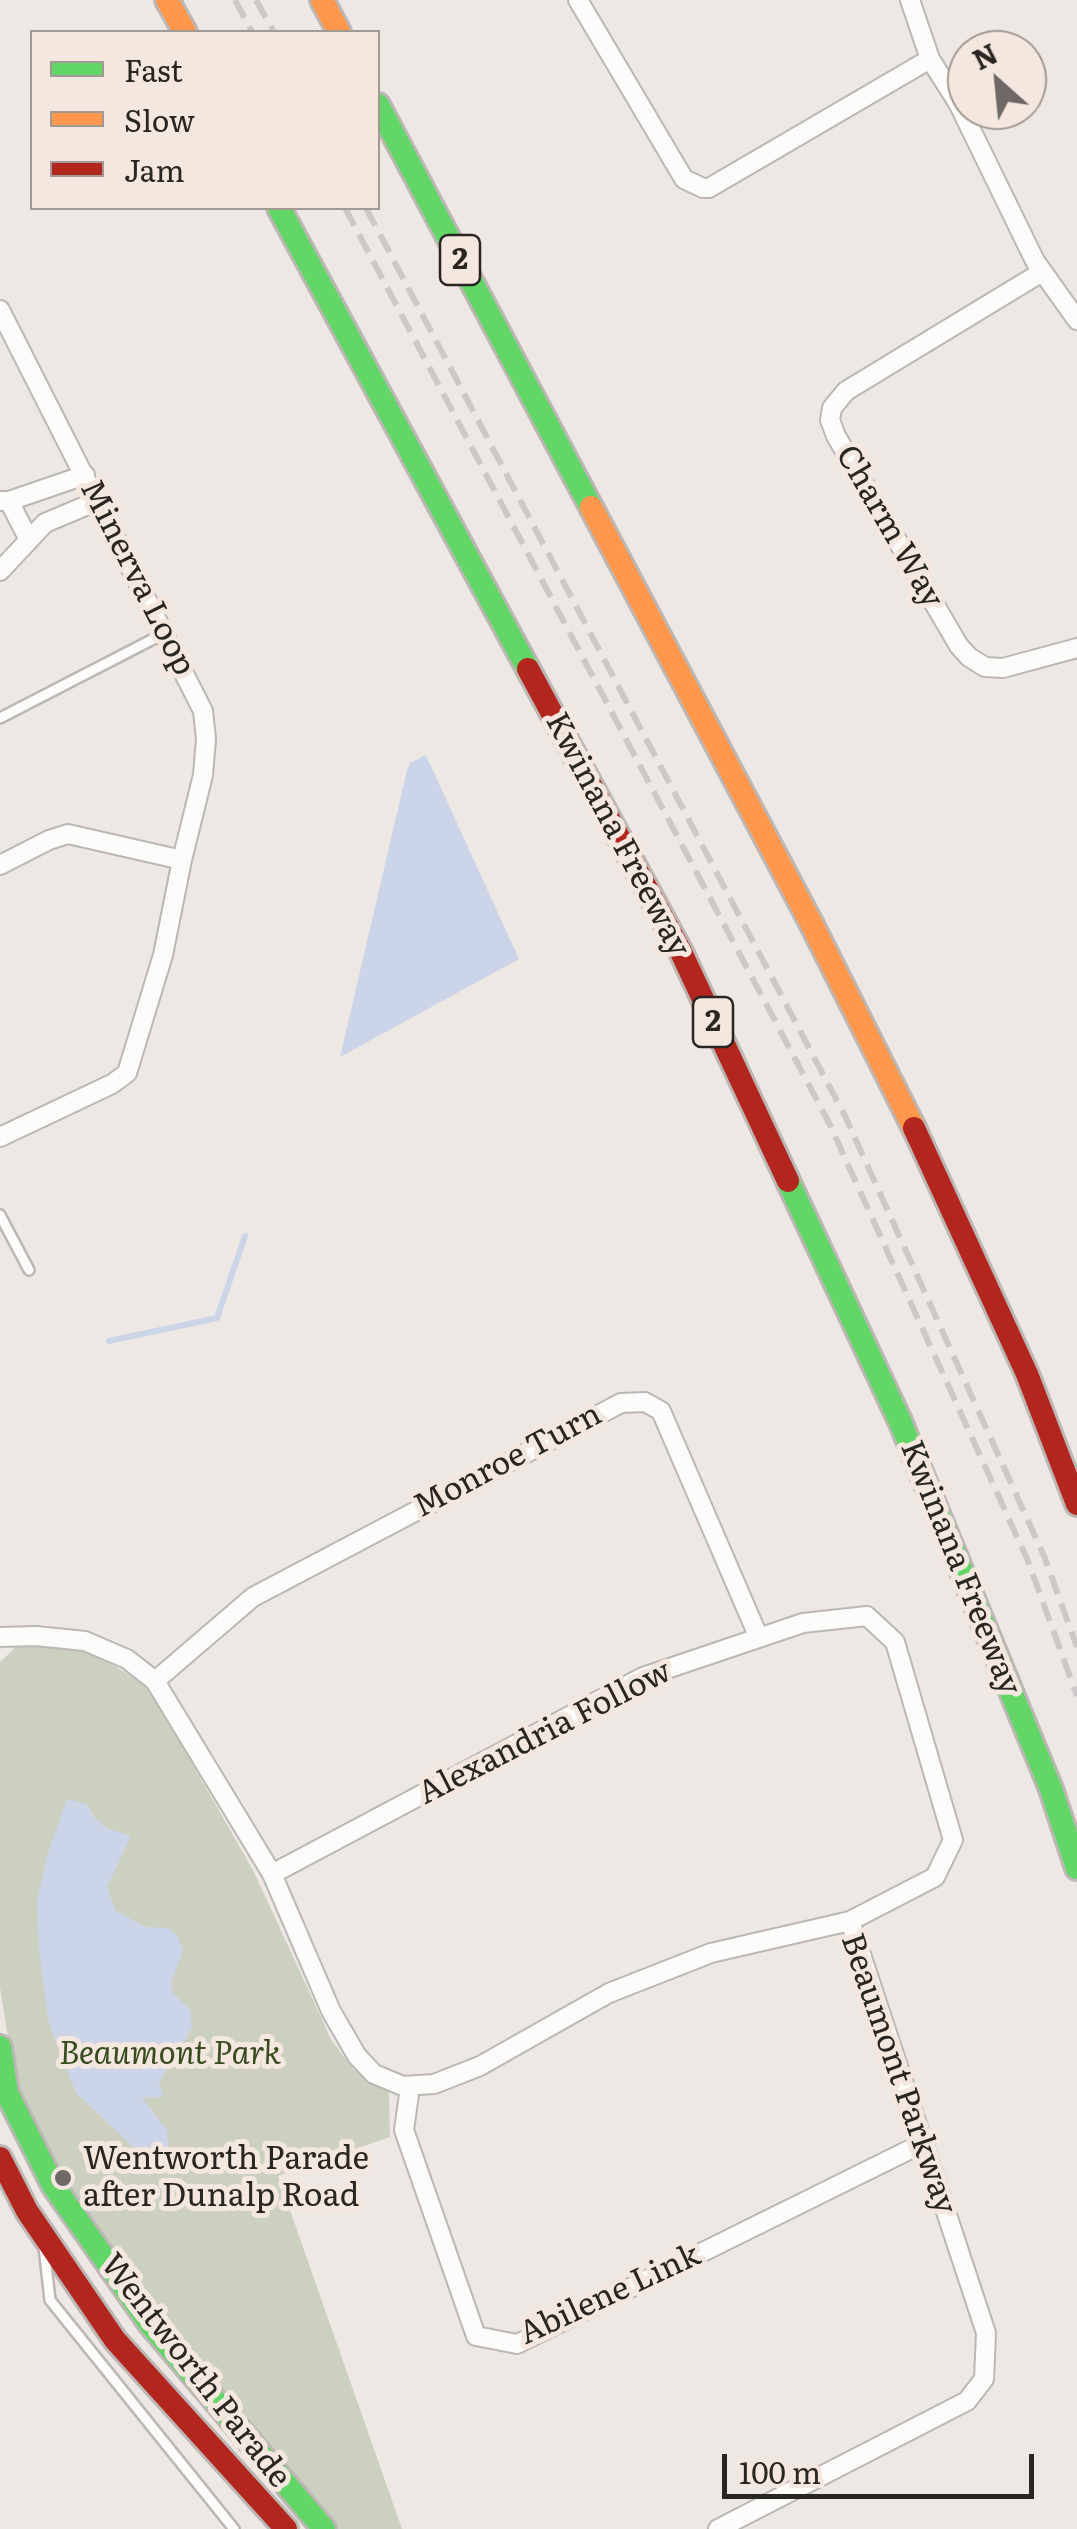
<!DOCTYPE html>
<html>
<head>
<meta charset="utf-8">
<style>
  body { margin:0 }
  #map { position:relative; width:1077px; height:2529px; overflow:hidden; background:#eee8e4; font-family:Literata,serif }
  canvas { display:block }
  .legend { position:absolute; left:30px; top:30px; width:350px; height:180px; box-sizing:border-box; background:#f3e7df; border:2px solid #a29993; margin:0; padding:12px 18px; list-style:none; font-size:30px; color:#292522 }
  .legend li { display:flex; align-items:center; gap:20px; height:50px }
  .legend b { width:50px; border:2px solid #a29993 }
  .north { position:absolute; left:947px; top:30px; width:100px; height:100px; box-sizing:border-box; background:#f3e7df; border:2px solid #a29993; border-radius:50%; rotate:333deg; font-size:28px; font-weight:700; line-height:40px; text-align:center; color:#292522 }
  .north::after { content:''; display:block; margin:auto; width:35px; height:45px; background:#6e6966; clip-path:polygon(50% 0,100% 100%,50% 72%,0 100%) }
  .scale { position:absolute; left:722px; top:2454px; width:312px; height:45px; box-sizing:border-box; border:5px solid #292522; border-top:0; padding-left:12px; font-size:30px; line-height:35px; white-space:nowrap; color:#292522; -webkit-text-stroke:8px #f3e7df; paint-order:stroke }
</style>
</head>
<body>
<div id="map">
<canvas width="1077" height="2529"></canvas>
<ul class="legend">
<li><b style="height:12px;background:#63d668"></b>Fast</li>
<li><b style="height:12px;background:#ff974d"></b>Slow</li>
<li><b style="height:12px;background:#b3261e"></b>Jam</li>
</ul>
<div class="north">N</div>
<div class="scale">100 m</div>
</div>
<script>
const ctx = document.querySelector('canvas').getContext('2d');
ctx.lineJoin = 'round';
function fillPath(path, color) {
  ctx.fillStyle = color;
  ctx.fill(path, 'evenodd');
}
function shape(rows) {
  const path = new Path2D();
  for (const r of rows) {
    path.moveTo(r[0], r[1]);
    for (let i = 2; i < r.length; i += 2) path.lineTo(r[i], r[i + 1]);
  }
  return path;
}
function stroke(path, color, width, dash) {
  ctx.strokeStyle = color;
  ctx.lineWidth = width;
  ctx.lineCap = dash ? 'butt' : 'round';
  ctx.setLineDash(dash || []);
  ctx.stroke(path);
}
function drawText(font, color, halo, rows, align = 'center') {
  ctx.font = font + ' Literata,serif';
  ctx.lineWidth = 10;
  ctx.setLineDash([]);
  ctx.textBaseline = 'middle';
  ctx.strokeStyle = halo;
  ctx.fillStyle = color;
  for (const [text, x, y, turn = 0] of rows) {
    ctx.save();
    ctx.translate(x, y);
    ctx.rotate((+turn || 0) * Math.PI / 180);
    ctx.textAlign = isNaN(turn) ? turn : align;
    if (halo) ctx.strokeText(text, 0, 0);
    ctx.fillText(text, 0, 0);
    ctx.restore();
  }
}
fillPath(shape([
  [33,1644,74,1648,107,1661,150,1689,254,1872,332,2041,354,2070,381,2084,389,2093,390,2137,278,2176,402,2529,336,2529,146,2308,73,2205,23,2103,11,2056,0,1988,0,1662,17,1646]
]), '#ccd0c1');
fillPath(shape([
  [426,755,519,959,340,1057,407,770,410,763],
  [67,1799,87,1804,95,1818,108,1829,131,1836,107,1887,115,1910,145,1927,168,1928,176,1934,183,1950,171,1983,173,1993,190,2010,192,2028,159,2082,163,2097,142,2098,167,2130,168,2149,159,2156,144,2157,76,2093,49,2024,39,1951,37,1901,48,1853]
]), '#ccd5e8');
stroke(shape([
  [109,1341,217,1318,245,1236]
]), '#ccd5e8', 6);
const lane = shape([
  [0,718,165,633],
  [0,1215,29,1270],
  [44,2247,50,2300,234,2529]
]);
const street = shape([
  [578,0,684,179,703,188,709,188,930,59],
  [910,0,930,59,958,103,1035,261,1077,320],
  [1042,272,846,391,832,408,830,420,836,436,959,646,969,657,985,667,1003,668,1077,648],
  [0,310,203,711,206,739,203,775,182,860,163,955,127,1073,112,1084,0,1137],
  [0,501,9,501,85,475],
  [9,501,29,540],
  [0,571,45,523,97,501],
  [0,865,49,840,68,834,182,860],
  [0,1637,36,1636,85,1641,127,1659,155,1681,272,1874,331,2011,357,2056,374,2074,403,2086,434,2084,480,2066,609,1993,711,1953,850,1921,935,1877,953,1840,895,1642,867,1616,803,1623,643,1677,272,1874],
  [155,1681,253,1597,621,1403,645,1402,661,1411,759,1638],
  [410,2087,404,2130,476,2336,517,2344,923,2143],
  [718,2529,967,2401,984,2379,986,2333,850,1921]
]);
const fast = shape([
  [378,105,591,507],
  [279,208,528,669],
  [788,1181,900,1421,1051,1789,1077,1868],
  [0,2047,7,2093,53,2185,150,2324,324,2529]
]);
const slow = shape([
  [167,0,185,32],
  [322,0,339,32],
  [591,507,810,921,914,1128]
]);
const jam = shape([
  [528,669,681,952,788,1181],
  [914,1128,1027,1374,1077,1504],
  [0,2158,27,2211,115,2340,286,2529]
]);
stroke(lane, '#bcb7b4', 14);
stroke(street, '#bcb7b4', 22);
stroke(fast, '#bcb7b4', 28);
stroke(slow, '#bcb7b4', 28);
stroke(jam, '#bcb7b4', 28);
stroke(lane, '#fcfcfb', 9);
stroke(street, '#fcfcfb', 18);
stroke(fast, '#63d668', 22);
stroke(slow, '#ff974d', 22);
stroke(jam, '#b3261e', 22);
stroke(shape([
  [235,0,252,32],
  [256,0,274,32],
  [345,208,829,1123,1028,1561,1077,1696],
  [366,208,845,1116,1044,1556,1077,1647]
]), '#cbc9c8', 6, [20, 10]);
for (const [x, y, r, color] of [
  [63,2178,10,"#6e6966"]
]) {
  const dot = new Path2D();
  dot.arc(x, y, r, 0, 2 * Math.PI);
  ctx.fillStyle = color;
  ctx.fill(dot);
  stroke(dot, '#f3e7df', 4);
}
for (const [x, y, w] of [
  [460,260,40],
  [713,1022,40]
]) {
  const box = new Path2D();
  box.roundRect(x - w / 2, y - 25, w, 50, 8);
  ctx.fillStyle = '#f3e7df';
  ctx.fill(box);
  stroke(box, '#292522', 2.5);
}
drawText('bold 30px', '#292522', null, [
  ["2",460,260],
  ["2",713,1022]
]);
drawText('32px', '#292522', '#f3e7df', [
  ["Charm Way",889,527,60],
  ["Minerva Loop",137,578,63],
  ["Kwinana Freeway",617,835,62],
  ["Monroe Turn",508,1461,-28],
  ["Kwinana Freeway",960,1568,68],
  ["Alexandria Follow",545,1733,-27],
  ["Beaumont Parkway",898,2074,71],
  ["Abilene Link",610,2295,-25],
  ["Wentworth Parade",195,2371,52]
]);
drawText('italic 32px', '#384c1f', '#f3e7df', [
  ["Beaumont Park",170,2055]
]);
drawText('32px', '#292522', '#f3e7df', [
  ["Wentworth Parade",83,2160],
  ["after Dunalp Road",83,2197]
], 'left');
</script>
</body>
</html>
